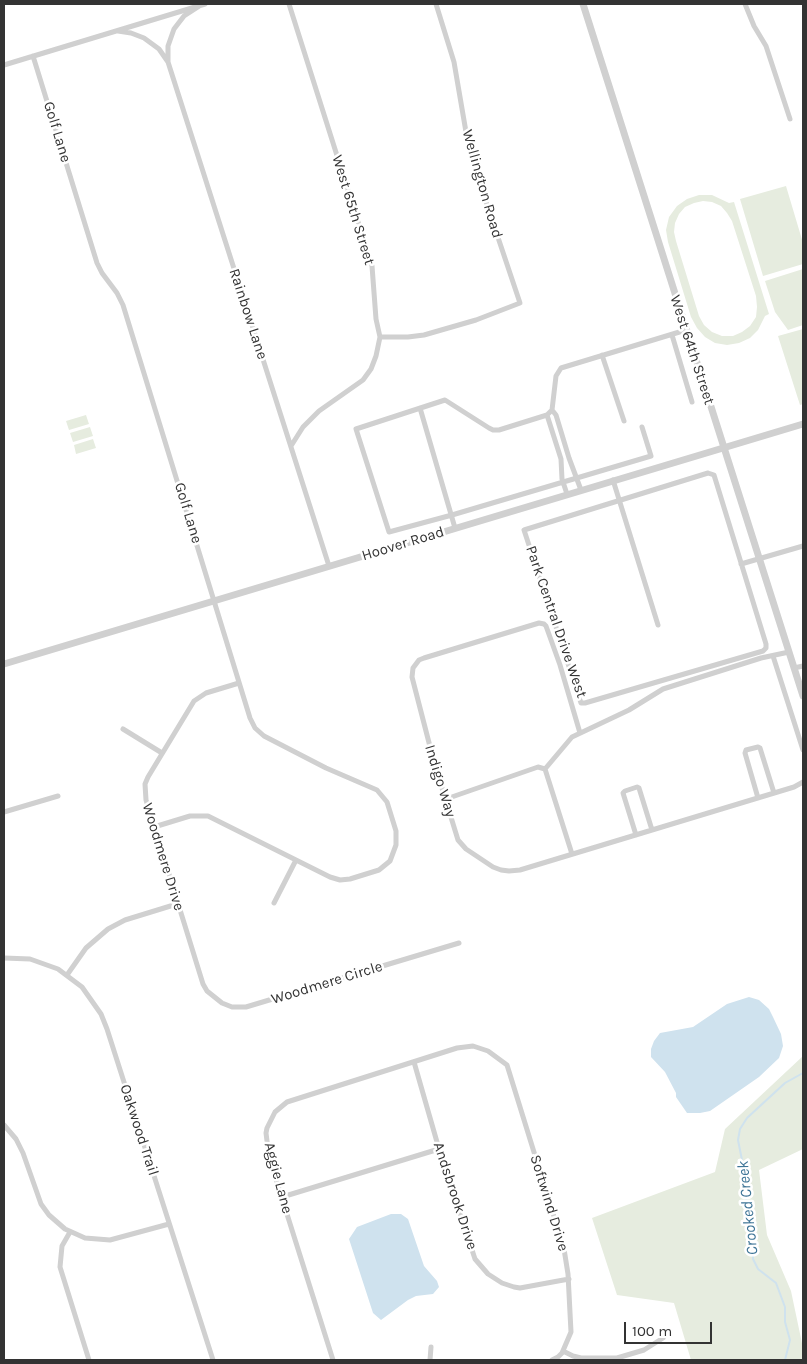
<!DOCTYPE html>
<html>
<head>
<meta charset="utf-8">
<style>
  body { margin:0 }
  #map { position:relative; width:807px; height:1364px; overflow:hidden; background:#fff; font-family:Karla,sans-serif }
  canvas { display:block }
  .frame { position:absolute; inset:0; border:5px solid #333; pointer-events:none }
  .scale { position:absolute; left:624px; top:1322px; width:88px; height:22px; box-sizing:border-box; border:2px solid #333; border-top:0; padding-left:6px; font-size:15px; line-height:18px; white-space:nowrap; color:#333; -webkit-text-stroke:4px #fff; paint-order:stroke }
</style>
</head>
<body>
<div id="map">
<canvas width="807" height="1364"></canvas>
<div class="frame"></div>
<div class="scale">100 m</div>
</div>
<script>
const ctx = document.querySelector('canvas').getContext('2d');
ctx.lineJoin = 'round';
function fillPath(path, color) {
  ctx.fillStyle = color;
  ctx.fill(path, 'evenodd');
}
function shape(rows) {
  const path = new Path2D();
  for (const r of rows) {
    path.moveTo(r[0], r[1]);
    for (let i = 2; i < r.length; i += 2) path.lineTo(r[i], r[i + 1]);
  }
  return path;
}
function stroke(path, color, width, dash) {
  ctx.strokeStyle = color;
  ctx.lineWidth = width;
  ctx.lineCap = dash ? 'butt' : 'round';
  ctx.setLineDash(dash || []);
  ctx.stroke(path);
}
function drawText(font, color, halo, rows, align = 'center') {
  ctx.font = font + ' Karla,sans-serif';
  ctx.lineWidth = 5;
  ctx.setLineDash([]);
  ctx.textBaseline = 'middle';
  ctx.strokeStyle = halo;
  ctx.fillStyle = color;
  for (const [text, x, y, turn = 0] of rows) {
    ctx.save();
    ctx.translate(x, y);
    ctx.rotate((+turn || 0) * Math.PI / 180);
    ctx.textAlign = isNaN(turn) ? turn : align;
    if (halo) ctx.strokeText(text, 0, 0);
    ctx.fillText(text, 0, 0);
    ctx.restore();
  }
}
fillPath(shape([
  [786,186,803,243,803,264,763,276,740,199],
  [699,195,712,195,729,203,734,202,769,314,765,316,758,330,750,338,739,343,727,345,715,343,705,337,697,328,691,317,668,242,666,230,669,217,677,206,687,199],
  [703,201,712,202,721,206,727,213,732,221,756,296,757,307,756,317,750,326,742,332,733,336,722,336,712,332,704,325,699,316,676,241,674,232,675,223,679,214,685,207,694,203],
  [803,269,803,325,788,330,775,312,765,281],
  [803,329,803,404,800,405,778,336],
  [86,415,89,424,69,430,66,421],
  [90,427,93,436,73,442,70,433],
  [93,439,96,448,76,454,74,445],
  [803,1056,803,1149,759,1170,767,1235,791,1291,803,1348,803,1360,691,1360,674,1303,617,1295,592,1218,715,1172,725,1129]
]), '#e6ecdf');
fillPath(shape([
  [749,997,759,1000,769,1009,773,1017,781,1034,783,1046,779,1058,759,1077,710,1111,700,1113,687,1113,676,1097,676,1093,665,1072,651,1057,651,1049,654,1041,660,1033,693,1027,727,1004],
  [391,1214,401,1214,408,1219,424,1266,437,1281,439,1287,433,1294,416,1296,408,1300,381,1320,373,1313,349,1239,357,1227]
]), '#cfe2ee');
stroke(shape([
  [785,1360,790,1340,785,1322,785,1307,776,1283,758,1269,753,1259,754,1234,745,1208,748,1189,747,1173,742,1160,738,1140,740,1129,747,1118,785,1083,803,1073]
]), '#cfe2ee', 2);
stroke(shape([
  [289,4,372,266,376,319,380,337,376,356,371,369,363,380,319,411,303,427,291,446],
  [745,4,754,26,766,46,790,119],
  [201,5,184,16,174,29,168,46,168,62,329,566],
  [118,31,131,33,144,38,159,49,168,62],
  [33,56,97,263,102,273,117,293,123,305,250,718,255,728,264,736,326,768,377,790,387,802,396,831,396,845,390,861,379,870,350,879,340,880,330,877,208,816,190,816,154,827],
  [4,65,205,4],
  [672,335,692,402],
  [380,337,408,337,424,335,476,320,520,303,474,166,466,132,454,62,436,4],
  [602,355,624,421],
  [420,408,455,528],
  [552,410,556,415,569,458,581,490],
  [547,415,561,459,562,479,567,494],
  [642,427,651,456,452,515,389,532,356,429,445,400,489,428,493,430,499,430,547,415,552,410,556,376,561,368,686,330],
  [708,473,714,475,766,644,766,648,763,651,585,703,581,703,524,530,708,473],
  [613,480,658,625],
  [741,564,803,546],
  [773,656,803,750],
  [794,668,803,666],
  [239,683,206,693,194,701,148,777,145,784,146,800,203,984,207,991,222,1003,232,1007,246,1007,459,943],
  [123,729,162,753],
  [580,733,560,665,546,626,544,624,539,623,424,658,419,660,413,668,412,677,434,762,458,840,466,849,493,867,501,870,509,871,520,870,794,787,803,782],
  [545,769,572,737,629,710,663,689,761,658,789,652],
  [545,769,572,854],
  [758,798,745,753,746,750,758,747,760,748,774,793],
  [446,799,538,767,545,769],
  [4,812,58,796],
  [636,835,623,793,625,791,637,787,639,788,652,830],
  [274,903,296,860],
  [4,958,30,959,58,969,82,987,101,1014,107,1029,213,1360],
  [67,975,86,948,108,929,125,920,177,904],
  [414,1062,439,1149,475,1259,488,1274,502,1283,514,1287,520,1288,569,1279],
  [4,1125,16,1139,23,1153,41,1204,49,1215,65,1229,85,1238,110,1240,169,1224],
  [282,1197,439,1149],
  [70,1232,62,1246,60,1267,89,1360],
  [563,1351,573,1356,581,1358,617,1358,644,1350,663,1338],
  [333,1360,269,1157,266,1133,267,1128,275,1112,287,1102,457,1048,473,1046,488,1051,507,1065,564,1249,568,1274,571,1332,562,1353,558,1357,552,1360],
  [430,1360,431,1347]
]), '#d0d0d0', 5);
stroke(shape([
  [583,4,803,696],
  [4,664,803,424]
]), '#d0d0d0', 7);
drawText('15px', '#333', '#fff', [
  ["Golf Lane",57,132,73],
  ["Wellington Road",482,184,74],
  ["West 65th Street",353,210,73],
  ["Rainbow Lane",248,314,72],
  ["West 64th Street",692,350,72],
  ["Golf Lane",188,513,73],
  ["Hoover Road",403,544,-17],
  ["Park Central Drive West",556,622,71],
  ["Indigo Way",440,781,73],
  ["Woodmere Drive",163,857,73],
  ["Woodmere Circle",327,983,-17],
  ["Oakwood Trail",139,1130,72],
  ["Aggie Lane",278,1178,75],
  ["Andsbrook Drive",455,1196,72],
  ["Softwind Drive",549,1203,73]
]);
drawText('italic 16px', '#3f7597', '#fff', [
  ["Crooked Creek",748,1208,-96]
]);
</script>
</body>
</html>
